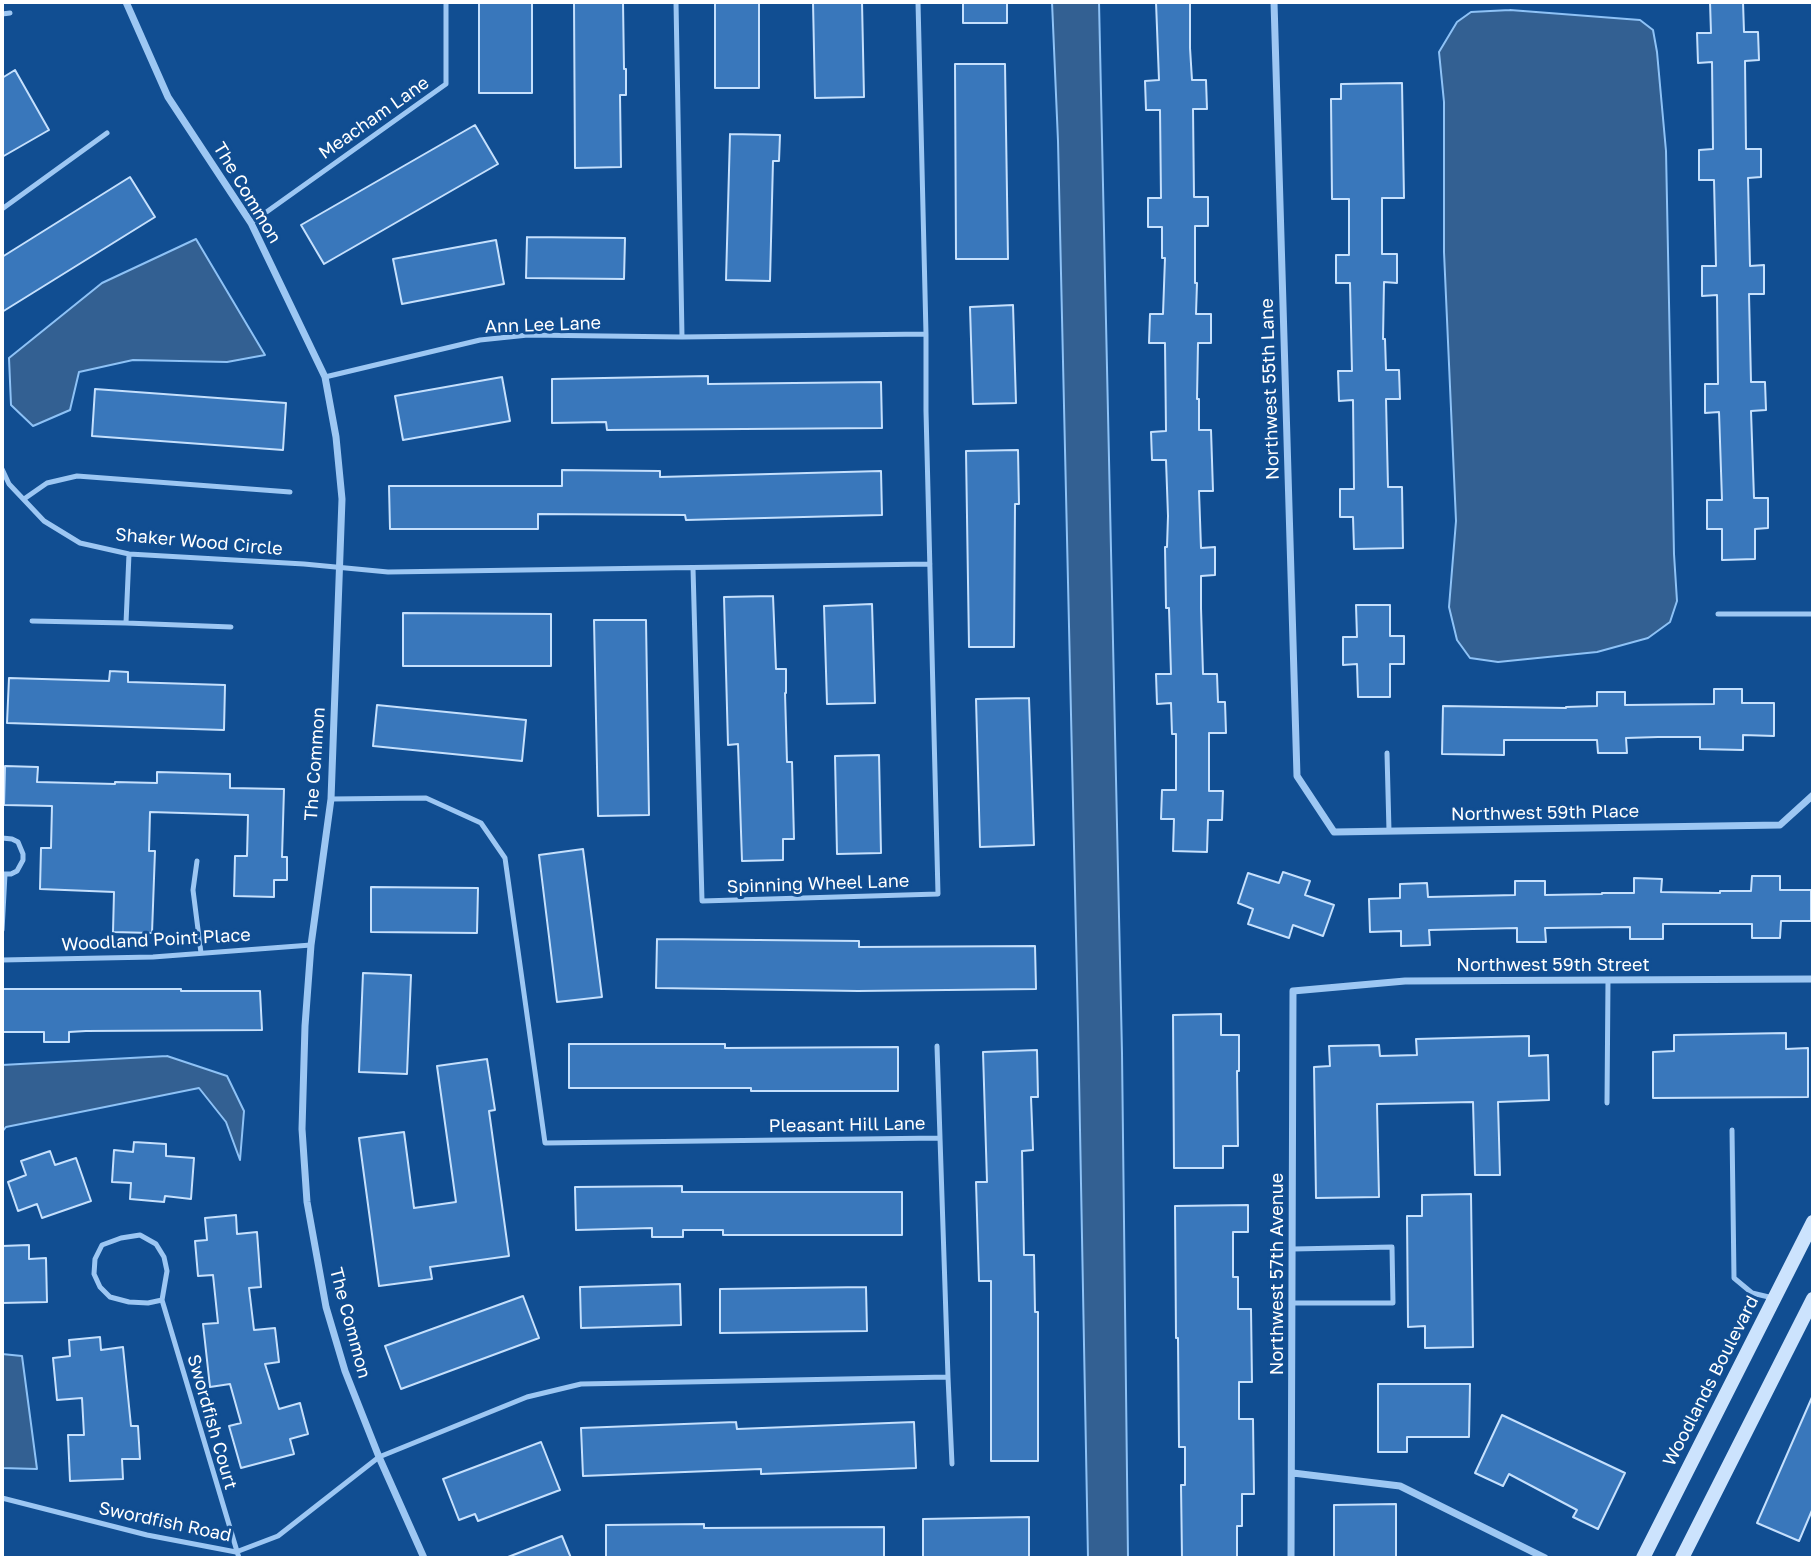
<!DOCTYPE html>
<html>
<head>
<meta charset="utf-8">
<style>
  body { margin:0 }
  #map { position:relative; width:1815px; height:1560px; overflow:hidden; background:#114e92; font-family:"Golos Text",sans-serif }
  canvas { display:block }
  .frame { position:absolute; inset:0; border:4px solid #fff; pointer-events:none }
</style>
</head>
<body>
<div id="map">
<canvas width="1815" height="1560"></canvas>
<div class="frame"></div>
</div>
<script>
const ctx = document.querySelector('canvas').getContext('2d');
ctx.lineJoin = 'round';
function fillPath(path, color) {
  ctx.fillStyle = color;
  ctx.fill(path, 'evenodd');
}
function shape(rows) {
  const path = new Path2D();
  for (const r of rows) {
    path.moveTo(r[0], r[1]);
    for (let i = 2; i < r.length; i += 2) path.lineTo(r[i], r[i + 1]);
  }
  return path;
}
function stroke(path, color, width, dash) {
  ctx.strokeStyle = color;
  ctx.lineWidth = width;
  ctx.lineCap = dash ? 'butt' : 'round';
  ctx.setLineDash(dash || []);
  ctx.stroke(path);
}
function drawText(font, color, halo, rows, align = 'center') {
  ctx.font = font + ' "Golos Text",sans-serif';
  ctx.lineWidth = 6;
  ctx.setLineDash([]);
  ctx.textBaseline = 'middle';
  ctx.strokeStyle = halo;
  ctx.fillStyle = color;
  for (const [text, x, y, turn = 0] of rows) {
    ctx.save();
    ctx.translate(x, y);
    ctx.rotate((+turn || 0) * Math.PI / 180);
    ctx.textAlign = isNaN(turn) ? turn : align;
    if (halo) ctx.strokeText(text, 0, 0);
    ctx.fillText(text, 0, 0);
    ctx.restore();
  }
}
const water = shape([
  [1052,2,1099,2,1122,1053,1128,1558,1088,1558,1078,1023,1058,141,1052,2],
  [1510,10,1640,20,1653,30,1657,52,1666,151,1674,554,1677,601,1670,622,1648,638,1597,652,1498,662,1470,658,1457,640,1449,607,1456,521,1444,252,1444,102,1439,52,1457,22,1471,12,1510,10],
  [196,239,265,355,227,362,133,360,79,372,70,410,33,426,11,405,9,358,102,283,196,239],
  [167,1056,227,1076,244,1111,240,1160,226,1122,199,1088,6,1127,2,1132,2,1065,167,1056],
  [2,1354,22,1356,37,1469,2,1468,2,1354]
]);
fillPath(water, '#336092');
stroke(water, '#8ec2f6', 2);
const building = shape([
  [479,2,532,2,532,93,479,93,479,2],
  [574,2,623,2,624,69,626,69,626,95,620,95,621,167,575,168,574,2],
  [715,2,759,2,759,88,715,88,715,2],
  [813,2,862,2,864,97,815,98,813,2],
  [963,2,1007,2,1007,23,963,23,963,2],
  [1156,2,1190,2,1190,48,1192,80,1206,80,1207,109,1193,109,1194,197,1208,197,1208,226,1195,226,1195,283,1197,283,1196,314,1211,314,1211,343,1198,343,1197,399,1199,399,1199,430,1211,430,1213,491,1199,491,1201,548,1215,547,1215,575,1201,576,1201,608,1203,674,1217,674,1218,702,1225,702,1226,733,1209,733,1209,791,1223,791,1222,820,1208,820,1207,852,1173,851,1174,819,1161,819,1162,790,1176,790,1176,734,1172,734,1171,703,1157,704,1156,674,1171,674,1169,608,1166,608,1165,547,1167,547,1168,516,1166,460,1152,460,1151,432,1166,431,1165,343,1149,343,1150,314,1163,314,1165,258,1162,258,1162,227,1148,227,1148,198,1161,198,1160,110,1146,110,1145,81,1159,80,1156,2],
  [1710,2,1743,2,1744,32,1758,32,1759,60,1745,61,1746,149,1761,149,1761,177,1748,178,1750,266,1764,265,1764,294,1749,294,1751,382,1765,382,1766,410,1751,411,1754,498,1768,498,1768,528,1755,529,1755,559,1722,560,1722,529,1707,529,1707,500,1722,500,1719,412,1705,413,1705,384,1718,384,1717,295,1702,296,1702,266,1716,266,1714,180,1699,180,1699,150,1713,149,1712,62,1698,63,1697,33,1711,33,1710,2],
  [955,64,1005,64,1008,259,956,259,955,64],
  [15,70,49,130,2,157,2,78,15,70],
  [1402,83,1404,198,1382,198,1382,254,1397,254,1397,283,1384,282,1383,339,1385,339,1386,370,1399,370,1400,399,1386,399,1388,487,1402,487,1403,548,1354,549,1353,517,1340,517,1340,489,1354,489,1353,400,1339,401,1338,371,1352,371,1350,283,1336,283,1336,255,1349,255,1349,199,1332,199,1331,99,1341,99,1341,84,1402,83],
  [475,125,498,164,324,264,301,225,475,125],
  [730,134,780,135,779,161,773,161,770,281,726,280,730,134],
  [130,177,155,217,2,312,2,257,130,177],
  [527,237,625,238,624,279,526,278,527,237],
  [496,240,504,284,402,304,393,259,496,240],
  [1013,305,1016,403,973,404,970,307,1013,305],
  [708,376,708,384,881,382,882,428,607,430,606,422,552,423,552,379,708,376],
  [502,377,510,421,403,440,395,396,502,377],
  [95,389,286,403,283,450,92,436,95,389],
  [1018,450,1019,504,1015,504,1014,647,969,647,966,451,1018,450],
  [562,470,660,471,660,477,881,471,882,515,686,520,685,515,538,514,538,529,390,529,389,486,562,486,562,470],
  [773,596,776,669,786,669,786,693,785,693,787,762,792,762,794,839,783,839,783,860,742,861,738,744,728,745,724,597,773,596],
  [872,604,875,703,827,704,824,606,872,604],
  [1356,605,1390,605,1390,636,1404,636,1404,664,1390,664,1390,697,1358,697,1357,664,1343,665,1343,637,1357,637,1356,605],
  [403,613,551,614,551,666,403,666,403,613],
  [594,620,646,620,649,815,598,816,594,620],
  [110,671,128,672,128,682,225,685,224,730,7,723,9,678,109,681,110,671],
  [1714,689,1742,689,1742,703,1774,703,1774,736,1743,735,1743,750,1700,749,1700,737,1658,737,1626,738,1627,753,1598,753,1597,740,1504,740,1504,755,1442,754,1443,706,1566,708,1566,707,1597,706,1597,692,1625,692,1625,705,1714,704,1714,689],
  [1029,698,1034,845,980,847,976,699,1029,698],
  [377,705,526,720,522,761,373,746,377,705],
  [879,755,881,853,837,854,835,756,879,755],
  [5,766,38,767,37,782,115,784,115,782,157,783,157,772,230,774,230,788,284,789,282,857,287,857,287,880,274,880,274,897,234,896,235,856,247,856,248,815,150,812,149,851,155,851,152,933,113,932,114,892,40,889,41,848,51,848,52,806,4,805,5,766],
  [583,849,602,997,557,1002,539,855,583,849],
  [1283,872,1310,881,1305,895,1334,905,1323,936,1293,925,1289,938,1248,924,1253,909,1238,903,1248,873,1279,883,1283,872],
  [1752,876,1780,876,1780,890,1811,890,1811,921,1781,921,1780,938,1752,938,1752,924,1663,924,1663,939,1630,939,1630,927,1545,928,1546,942,1517,942,1517,928,1429,930,1430,945,1401,946,1401,931,1370,932,1369,899,1400,898,1400,884,1427,883,1428,897,1515,895,1515,881,1545,881,1545,895,1602,894,1602,893,1634,893,1634,878,1662,879,1661,892,1720,893,1720,891,1751,891,1752,876],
  [371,887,478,888,477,933,371,932,371,887],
  [657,939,859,941,859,947,1035,946,1036,989,858,991,656,988,657,939],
  [363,973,411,975,407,1074,359,1072,363,973],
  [2,989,181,989,181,991,260,991,262,1030,86,1031,69,1032,69,1042,44,1042,44,1032,2,1032,2,989],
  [1221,1014,1221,1035,1239,1035,1239,1071,1237,1071,1238,1146,1223,1146,1223,1168,1174,1168,1173,1015,1221,1014],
  [1786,1033,1786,1049,1808,1048,1808,1097,1653,1098,1653,1052,1674,1051,1674,1035,1786,1033],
  [1529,1036,1529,1056,1548,1055,1549,1100,1498,1102,1500,1175,1475,1175,1473,1102,1377,1104,1379,1197,1316,1198,1314,1067,1330,1066,1329,1046,1379,1045,1380,1056,1417,1055,1416,1039,1529,1036],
  [569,1044,725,1044,725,1048,898,1047,898,1091,751,1091,751,1088,569,1088,569,1044],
  [1037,1050,1038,1097,1031,1097,1033,1150,1022,1151,1024,1255,1034,1255,1035,1312,1038,1312,1038,1461,991,1461,991,1281,979,1281,976,1182,987,1182,983,1052,1037,1050],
  [487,1059,495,1110,489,1111,509,1256,430,1267,432,1279,379,1286,359,1138,404,1132,414,1208,456,1202,437,1066,487,1059],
  [134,1142,166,1144,166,1156,194,1158,191,1199,165,1196,164,1202,130,1199,131,1183,112,1182,114,1150,133,1152,134,1142],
  [50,1151,55,1165,76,1158,91,1201,42,1218,37,1204,18,1211,8,1182,26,1175,21,1161,50,1151],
  [682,1186,682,1192,902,1192,902,1235,723,1235,723,1230,683,1230,683,1237,652,1237,652,1228,576,1230,575,1187,682,1186],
  [1471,1194,1473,1347,1425,1348,1425,1326,1408,1327,1407,1216,1422,1216,1422,1195,1471,1194],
  [1248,1205,1248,1232,1233,1232,1233,1277,1238,1277,1238,1309,1251,1309,1252,1382,1239,1382,1239,1419,1253,1419,1254,1494,1242,1494,1242,1526,1237,1526,1237,1558,1182,1558,1181,1485,1185,1485,1185,1447,1179,1447,1178,1338,1176,1338,1175,1206,1248,1205],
  [236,1215,237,1234,257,1232,261,1287,249,1288,254,1330,275,1328,279,1362,265,1364,279,1409,300,1403,308,1434,290,1439,294,1454,241,1468,229,1426,241,1423,230,1384,210,1387,203,1324,218,1323,213,1275,198,1276,195,1241,207,1240,205,1218,236,1215],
  [29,1245,29,1259,46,1258,47,1302,2,1303,2,1246,29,1245],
  [680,1284,681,1325,581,1328,580,1287,680,1284],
  [866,1287,867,1331,720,1333,720,1289,866,1287],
  [523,1296,539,1338,401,1389,385,1346,523,1296],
  [100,1337,101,1350,123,1347,131,1426,138,1426,140,1459,122,1459,123,1479,70,1481,68,1435,84,1435,82,1398,57,1400,53,1358,70,1356,69,1340,100,1337],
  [1378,1384,1470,1384,1469,1437,1407,1437,1407,1452,1378,1452,1378,1384],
  [1813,1395,1813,1508,1799,1541,1757,1523,1813,1395],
  [1502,1415,1625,1473,1598,1529,1573,1517,1577,1510,1509,1474,1503,1486,1475,1473,1502,1415],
  [736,1422,737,1429,914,1422,916,1468,761,1474,761,1469,583,1476,581,1428,736,1422],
  [541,1442,560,1490,478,1521,475,1514,459,1520,443,1479,541,1442],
  [1396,1504,1396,1558,1334,1558,1334,1505,1396,1504],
  [1029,1517,1029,1558,923,1558,923,1519,1029,1517],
  [704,1524,704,1528,884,1527,884,1558,606,1558,606,1525,704,1524],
  [562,1536,571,1558,508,1558,508,1557,562,1536]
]);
fillPath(building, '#3977bb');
stroke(building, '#c5e0fd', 2);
stroke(shape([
  [676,2,682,337],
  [2,14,10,13],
  [2,209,107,133],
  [251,223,446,84,446,2],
  [325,377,480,340,528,335,682,337,926,334],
  [2,469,9,484,44,521,80,543,129,554,304,564,388,572,930,564],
  [24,499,47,483,77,476,290,492],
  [693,568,702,901,938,894,926,411,926,334,918,2],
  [1718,614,1813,614],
  [32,621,126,623,129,554],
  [126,623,231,627],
  [1387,753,1389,831],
  [2,838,12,839,18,842,23,854,23,860,17,871,11,874,2,874],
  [197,861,193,890,201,953],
  [2,930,5,874],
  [2,960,153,957,311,945],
  [937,1046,940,1138],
  [1607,1103,1608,980],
  [1732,1130,1734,1278,1752,1293,1773,1298],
  [140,1235,156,1244,164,1257,167,1271,162,1300,148,1303,129,1302,110,1297,100,1287,94,1274,95,1259,102,1245,121,1238,140,1235],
  [1293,1249,1392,1247,1393,1303,1293,1303],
  [162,1300,239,1558],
  [948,1377,952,1464],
  [2,1498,147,1535,236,1552,278,1536,379,1457,527,1397,581,1384,948,1377,940,1138,545,1143,505,858,481,823,426,798,331,799]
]), '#9dc7f3', 5);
stroke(shape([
  [126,2,168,97,251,223,325,377,336,437,342,499,331,799,311,945,305,1026,302,1129,307,1202,326,1307,345,1371,379,1457,424,1558],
  [1274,2,1297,776,1334,832,1780,825,1813,795],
  [1293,1473,1400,1486,1545,1558],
  [1291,1558,1293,991,1405,981,1813,979]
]), '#9dc7f3', 7);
stroke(shape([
  [1643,1558,1813,1222],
  [1682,1558,1813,1299]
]), '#cce3fd', 14);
drawText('18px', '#fff', '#114e92', [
  ["Meacham Lane",374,118,-35],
  ["The Common",247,193,59],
  ["Ann Lee Lane",543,325,-2],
  ["Northwest 55th Lane",1270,389,-92],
  ["Shaker Wood Circle",199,542,5],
  ["The Common",315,764,-86],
  ["Northwest 59th Place",1545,813,-1],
  ["Spinning Wheel Lane",818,884,-2],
  ["Woodland Point Place",156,940,-3],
  ["Northwest 59th Street",1553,965],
  ["Pleasant Hill Lane",847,1125,-1],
  ["Northwest 57th Avenue",1277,1274,-90],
  ["The Common",350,1323,75],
  ["Woodlands Boulevard",1711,1381,-63],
  ["Swordfish Court",212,1422,74],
  ["Swordfish Road",165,1522,12]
]);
</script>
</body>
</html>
